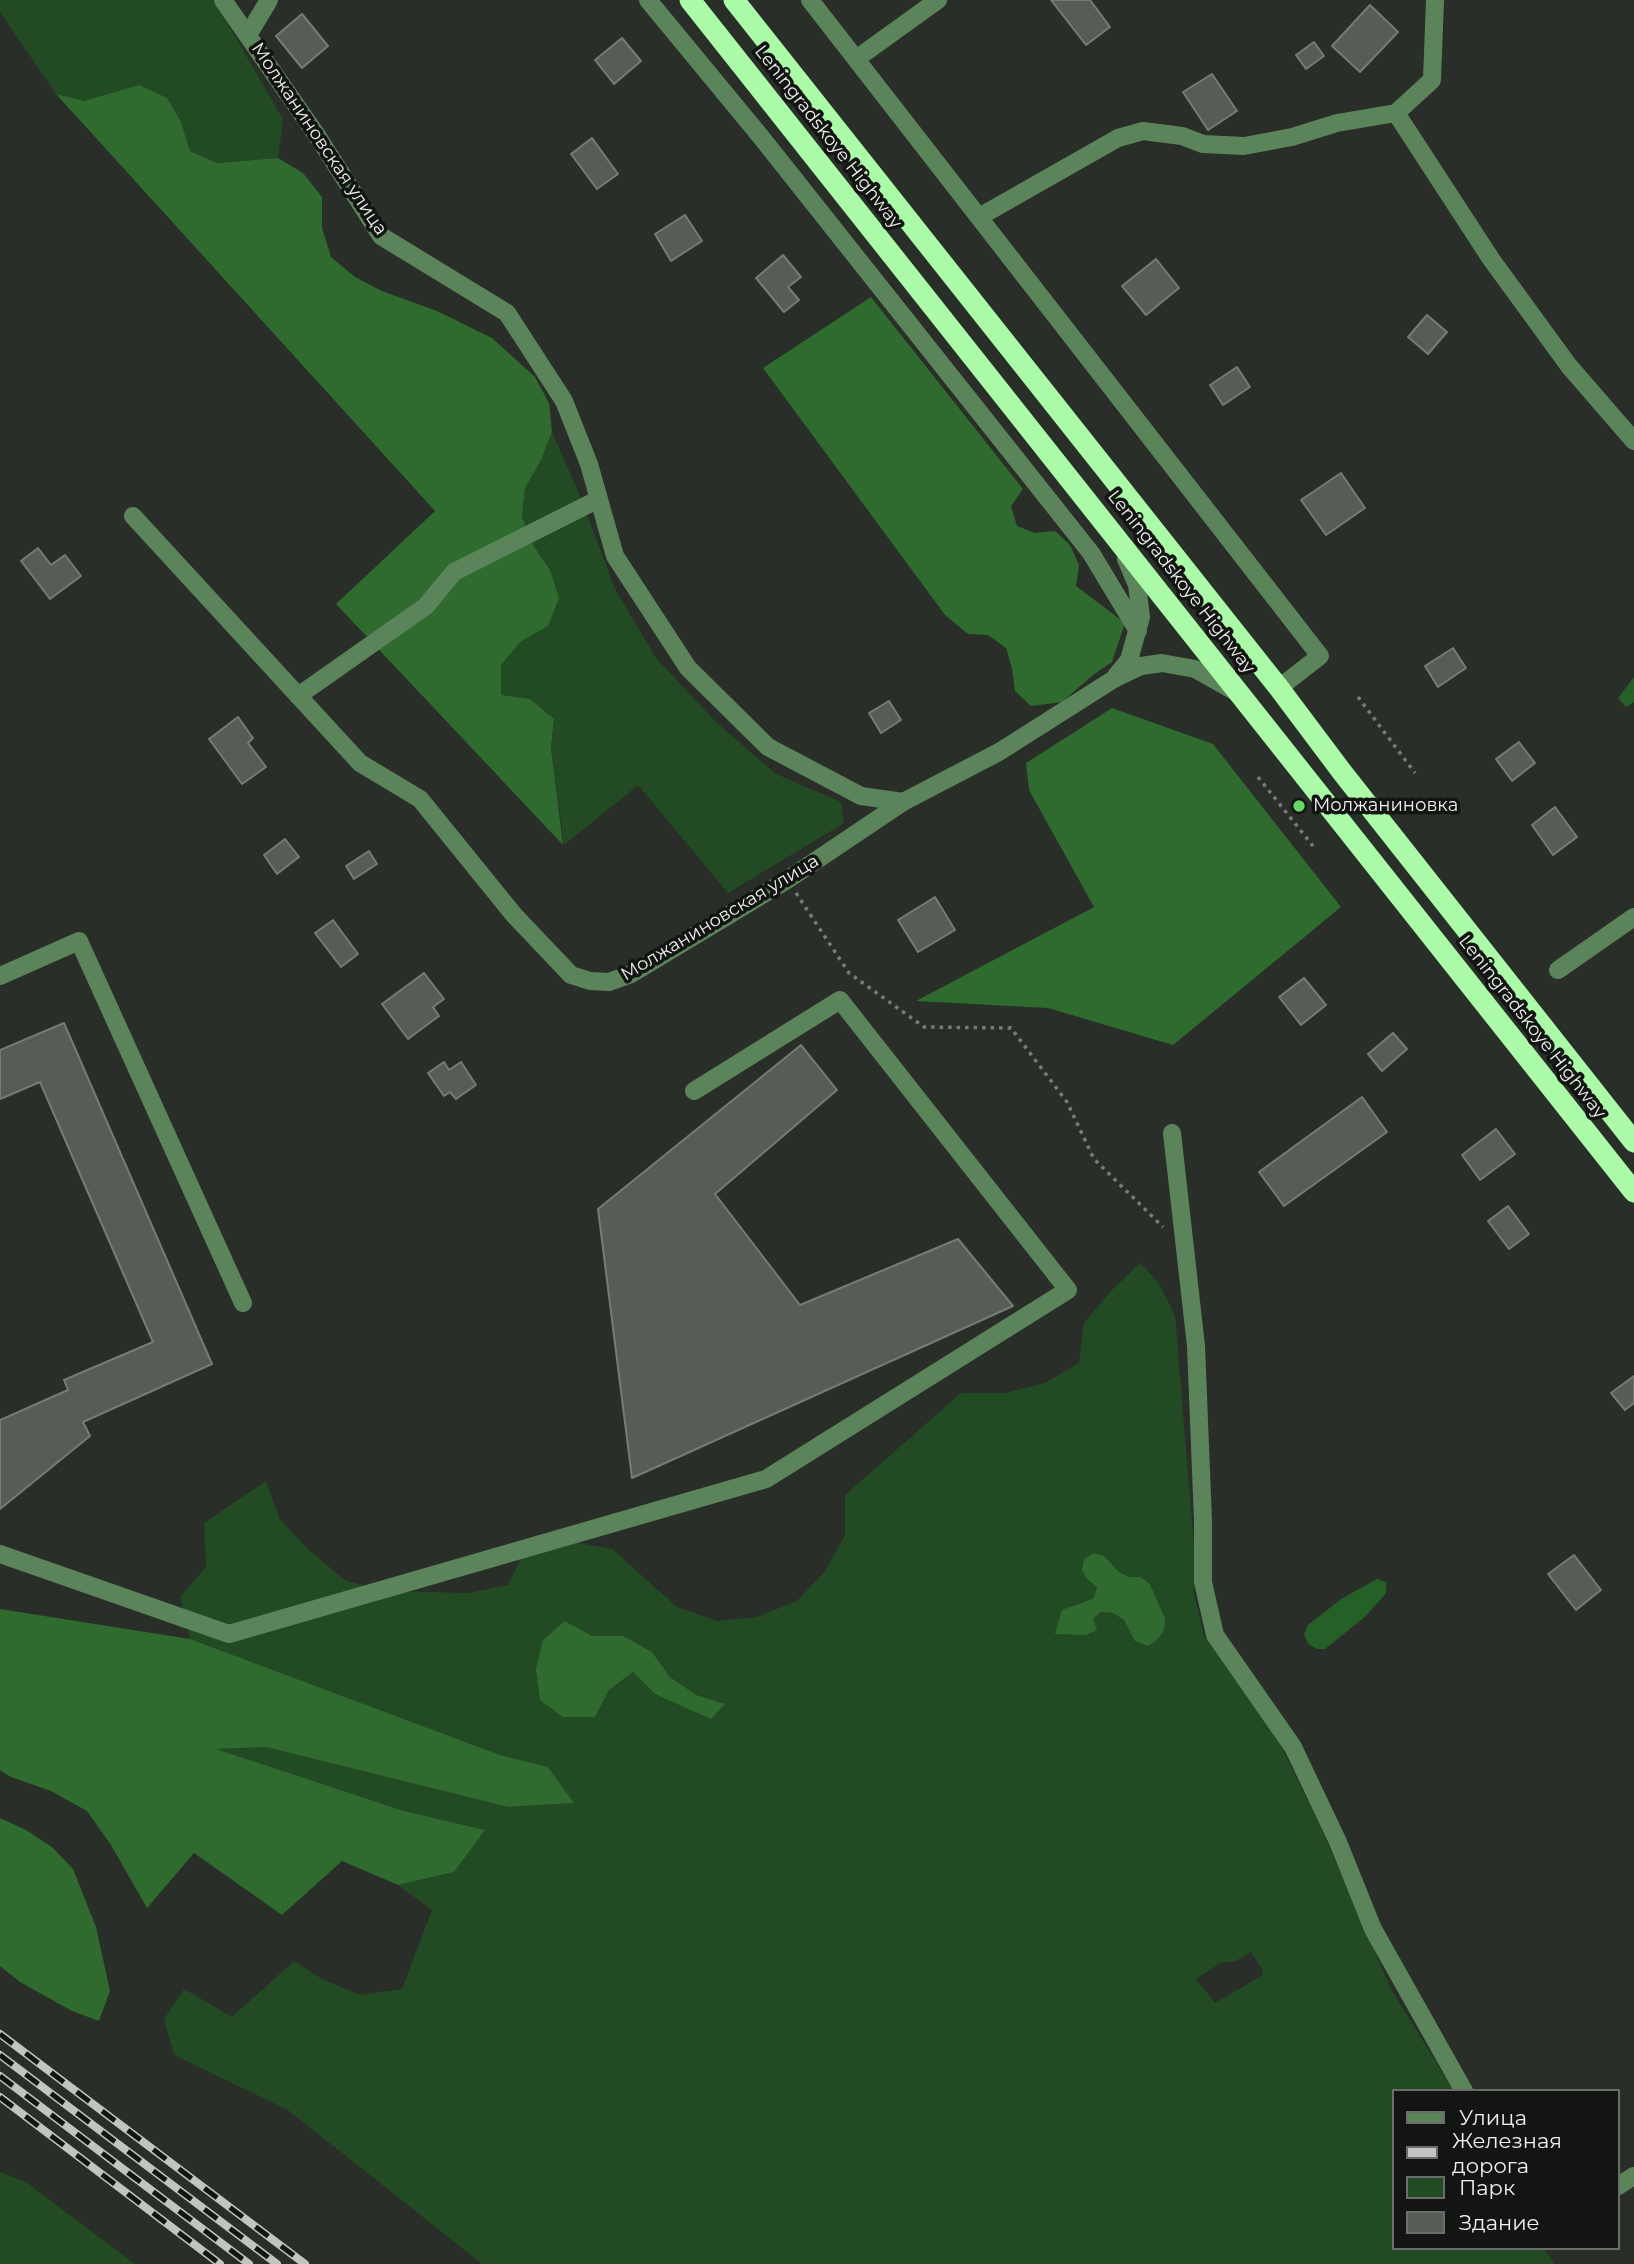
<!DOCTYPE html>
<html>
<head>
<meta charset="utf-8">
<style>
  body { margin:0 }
  #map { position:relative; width:1634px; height:2264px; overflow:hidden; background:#292e29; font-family:Montserrat,sans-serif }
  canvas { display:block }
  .legend { position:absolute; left:1392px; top:2089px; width:228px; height:161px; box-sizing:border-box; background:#131513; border:2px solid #6b6d6b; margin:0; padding:9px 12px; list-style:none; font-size:21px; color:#eef1ee }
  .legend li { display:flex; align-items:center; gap:14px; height:35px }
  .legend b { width:35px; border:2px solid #6b6d6b }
</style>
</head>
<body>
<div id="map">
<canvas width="1634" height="2264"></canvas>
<ul class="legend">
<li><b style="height:9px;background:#5c845b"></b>Улица</li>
<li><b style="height:9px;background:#c1c4c1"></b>Железная дорога</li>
<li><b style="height:19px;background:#234b23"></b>Парк</li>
<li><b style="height:19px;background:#565c56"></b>Здание</li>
</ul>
</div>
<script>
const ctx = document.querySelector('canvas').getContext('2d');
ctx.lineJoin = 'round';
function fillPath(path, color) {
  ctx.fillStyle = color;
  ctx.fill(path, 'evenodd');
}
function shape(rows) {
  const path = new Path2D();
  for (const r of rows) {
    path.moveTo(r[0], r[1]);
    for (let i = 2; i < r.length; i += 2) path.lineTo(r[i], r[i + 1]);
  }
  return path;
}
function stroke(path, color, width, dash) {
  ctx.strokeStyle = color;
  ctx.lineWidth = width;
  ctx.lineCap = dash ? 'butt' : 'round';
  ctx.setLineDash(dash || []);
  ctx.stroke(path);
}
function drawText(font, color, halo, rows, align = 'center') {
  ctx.font = font + ' Montserrat,sans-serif';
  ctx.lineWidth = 7;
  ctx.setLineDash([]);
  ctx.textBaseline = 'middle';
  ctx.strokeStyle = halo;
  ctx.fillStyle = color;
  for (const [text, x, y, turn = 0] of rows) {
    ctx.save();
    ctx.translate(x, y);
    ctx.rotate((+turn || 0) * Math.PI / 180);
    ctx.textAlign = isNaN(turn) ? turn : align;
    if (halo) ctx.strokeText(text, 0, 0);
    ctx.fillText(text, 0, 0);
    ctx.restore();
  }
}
fillPath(shape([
  [0,0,214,0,283,119,278,158,217,163,190,151,181,122,140,85,84,102,56,94,0,12],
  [552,432,579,493,615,589,656,658,716,722,776,774,841,802,844,823,728,893,638,785,564,845,551,748,554,720,501,696,501,665,520,642,548,626,550,570,533,545,522,517,525,488,541,460],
  [1140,1263,1158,1282,1175,1315,1194,1545,1194,1593,1204,1636,1272,1728,1322,1830,1392,1991,1454,2091,1394,2091,1394,2248,1543,2248,1555,2264,482,2264,288,2110,174,2055,164,2019,184,1989,232,2017,294,1961,322,1979,360,1995,402,1989,432,1910,398,1885,454,1872,484,1830,404,1811,214,1749,266,1747,508,1807,574,1803,548,1767,500,1755,190,1639,180,1597,206,1567,204,1523,266,1481,280,1520,310,1551,346,1581,386,1591,468,1593,508,1585,526,1549,568,1541,612,1549,677,1607,717,1621,757,1617,797,1601,825,1571,845,1535,845,1495,961,1393,1005,1393,1045,1383,1079,1363,1084,1323,1110,1292],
  [1112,1564,1119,1572,1129,1577,1141,1577,1150,1584,1154,1594,1136,1641,1124,1620,1113,1613,1101,1612,1093,1619,1060,1635,1073,1605,1094,1598,1097,1587,1088,1580],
  [565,1621,592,1636,652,1652,670,1677,696,1696,724,1703,655,1694,633,1672,609,1690,595,1717],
  [1251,1952,1262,1969,1263,1975,1215,2003,1196,1979,1222,1962,1234,1962],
  [0,2172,26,2182,135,2264,0,2264]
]), '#234b23');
fillPath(shape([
  [139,85,167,98,181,122,190,151,217,163,278,158,303,173,322,197,322,228,331,257,355,277,382,291,437,311,492,338,535,377,549,403,552,432,541,460,525,488,522,517,533,545,550,570,559,598,548,626,520,642,501,665,501,695,530,699,554,719,551,748,563,845,336,604,435,511,56,94,84,101],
  [871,297,1023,489,1011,506,1017,526,1035,533,1055,531,1070,545,1079,565,1076,586,1125,623,1112,662,1093,675,1062,702,1031,706,1015,691,1012,668,1006,648,988,635,968,634,945,615,763,368],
  [1112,708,1213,744,1341,907,1173,1045,1048,1008,916,1001,1094,907,1029,790,1026,763],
  [1094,1553,1104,1556,1119,1572,1129,1577,1141,1577,1150,1584,1165,1619,1164,1630,1157,1640,1148,1646,1135,1641,1124,1620,1113,1613,1101,1612,1093,1619,1097,1630,1086,1635,1055,1634,1062,1610,1094,1598,1097,1587,1088,1580,1082,1570,1084,1559],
  [0,1609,190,1639,500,1755,548,1767,574,1803,508,1807,266,1747,216,1749,404,1811,485,1830,454,1872,398,1885,342,1861,282,1915,194,1853,147,1908,111,1845,87,1811,51,1791,11,1777,0,1770],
  [565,1621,592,1636,623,1636,652,1652,670,1677,696,1695,725,1704,711,1719,655,1694,633,1672,609,1690,595,1717,563,1717,540,1700,536,1669,543,1640],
  [0,1818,26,1830,52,1847,73,1869,96,1927,110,1991,99,2021,72,2011,20,1982,0,1966]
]), '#2f6a2f');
fillPath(shape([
  [1634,677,1634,702,1626,707,1618,698],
  [1377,1579,1386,1582,1386,1593,1366,1616,1325,1649,1317,1649,1308,1644,1304,1634,1308,1625,1341,1599]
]), '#256026');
const building = shape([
  [1051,0,1090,0,1110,27,1086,45,1051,0],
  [1370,5,1398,32,1360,72,1332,46,1370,5],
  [302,14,328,46,302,68,276,36,302,14],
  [622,38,641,61,614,84,595,60,622,38],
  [1314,42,1324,56,1306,69,1296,55,1314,42],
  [1212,74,1237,111,1208,130,1183,92,1212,74],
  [592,138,618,174,597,189,571,154,592,138],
  [685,215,702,241,671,261,655,234,685,215],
  [783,255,801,277,788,287,799,300,784,312,756,278,783,255],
  [1156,259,1179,288,1146,315,1122,286,1156,259],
  [1427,315,1447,332,1428,354,1408,337,1427,315],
  [1237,367,1250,387,1223,405,1210,385,1237,367],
  [1341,473,1365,508,1326,535,1301,500,1341,473],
  [38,548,51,565,65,555,81,576,50,599,21,561,38,548],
  [1453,648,1466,668,1438,687,1425,666,1453,648],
  [889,701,901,720,881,733,869,713,889,701],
  [238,717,253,738,248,743,266,767,242,784,209,739,238,717],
  [1519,742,1535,763,1512,781,1496,759,1519,742],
  [1555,807,1577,837,1553,855,1532,825,1555,807],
  [285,839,299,857,277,874,264,855,285,839],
  [369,851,377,864,354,879,346,866,369,851],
  [935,897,955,930,918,952,898,920,935,897],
  [333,920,358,954,341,967,315,933,333,920],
  [424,973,444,999,433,1007,439,1016,408,1039,382,1004,424,973],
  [1304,978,1326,1005,1301,1025,1279,997,1304,978],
  [64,1023,212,1364,83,1422,90,1436,0,1509,0,1420,68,1390,64,1380,153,1342,40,1082,0,1099,0,1050,64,1023],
  [1393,1033,1407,1049,1382,1071,1368,1054,1393,1033],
  [801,1045,837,1090,715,1194,800,1305,958,1239,1013,1306,632,1478,598,1209,801,1045],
  [444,1062,449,1070,461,1062,476,1085,456,1099,450,1092,444,1096,428,1073,444,1062],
  [1362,1097,1387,1132,1284,1206,1259,1172,1362,1097],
  [1496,1129,1515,1154,1480,1180,1462,1155,1496,1129],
  [1508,1206,1529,1234,1509,1249,1488,1221,1508,1206],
  [1634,1376,1634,1403,1625,1410,1611,1393,1634,1376],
  [1574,1555,1601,1590,1576,1610,1548,1574,1574,1555]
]);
fillPath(building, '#565c56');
stroke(building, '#757b75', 2);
stroke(shape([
  [1358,697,1415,773],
  [1258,777,1313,846],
  [796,893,849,973,924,1027,1011,1028,1067,1102,1094,1159,1163,1227]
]), '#787c78', 3.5, [3.5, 5]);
stroke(shape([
  [223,0,318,137,381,236,507,313,564,401,589,464,615,556,688,668,768,747,861,796,903,802],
  [648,0,761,137,1091,553,1138,631],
  [810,0,1320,656,1279,688],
  [1435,0,1432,80,1396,113,1491,259,1569,366,1634,441],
  [248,35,269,0],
  [856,59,938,0],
  [979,217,1118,138,1143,131,1182,136,1203,144,1244,146,1292,137,1337,123,1396,113],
  [133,516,360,763,420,799,514,915,571,975,590,981,609,982,631,974,787,880,903,802,999,752,1114,679,1141,666,1162,663,1195,669,1234,691],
  [1116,676,1129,660,1141,617,1137,585,1126,559],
  [298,696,426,606,454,572,599,499],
  [1558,970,1634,917],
  [0,976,79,941,243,1303],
  [1172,1133,1196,1346,1203,1521,1203,1582,1215,1635,1293,1747,1338,1842,1373,1929,1464,2091],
  [0,1554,229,1634,766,1479,1068,1290,840,1000,694,1091],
  [1618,2186,1634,2176]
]), '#5c845b', 18);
stroke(shape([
  [690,0,1634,1192],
  [734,0,1279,688,1342,772,1634,1142]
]), '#aafaa8', 21);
const rail = shape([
  [0,2034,305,2264],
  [0,2055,277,2264],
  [0,2076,249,2264],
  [0,2097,220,2264]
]);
stroke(rail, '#c1c4c1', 8);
stroke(rail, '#131513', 5, [16]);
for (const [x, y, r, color] of [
  [1299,806,7,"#66d466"]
]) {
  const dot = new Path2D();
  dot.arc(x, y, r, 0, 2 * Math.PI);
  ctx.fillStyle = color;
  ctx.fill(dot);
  stroke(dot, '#131513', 2.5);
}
drawText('18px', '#eef1ee', '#131513', [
  ["Leningradskoye Highway",828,137,52],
  ["Молжаниновская улица",319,139,56],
  ["Leningradskoye Highway",1181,582,52],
  ["Молжаниновская улица",720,918,-31],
  ["Leningradskoye Highway",1532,1027,52]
]);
drawText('18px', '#eef1ee', '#131513', [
  ["Молжаниновка",1313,806]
], 'left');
</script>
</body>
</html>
